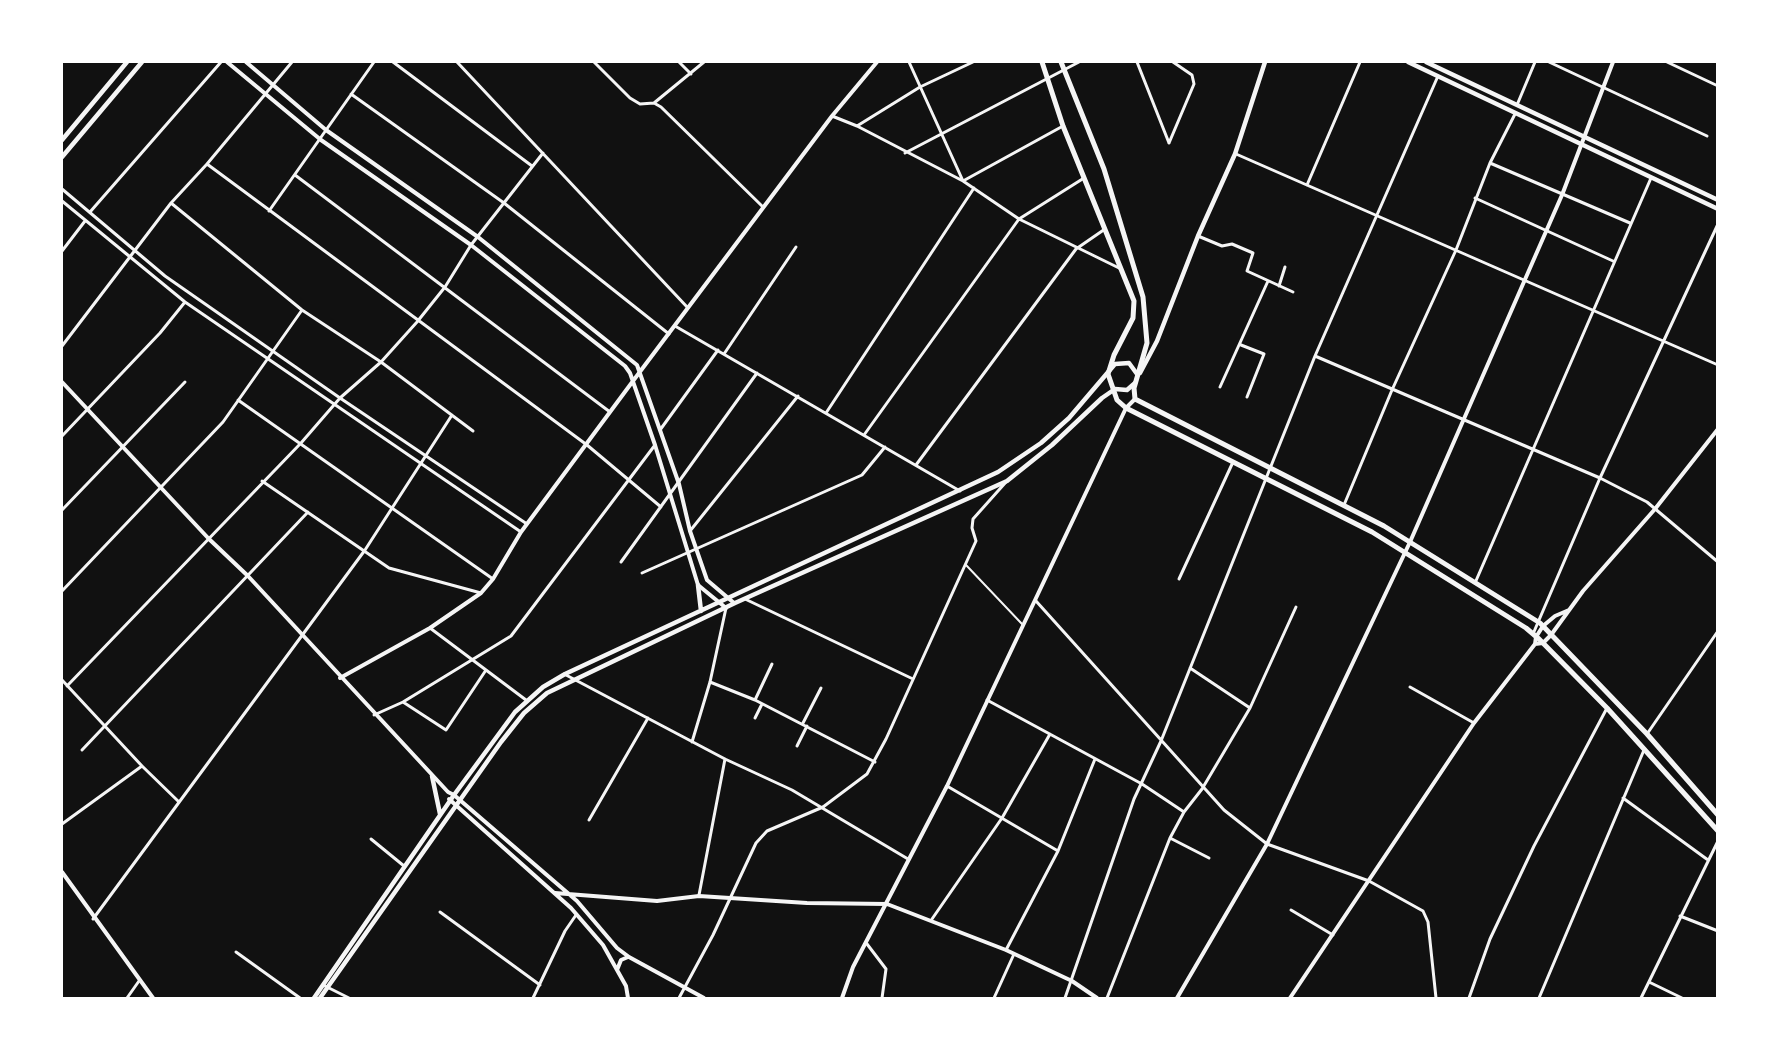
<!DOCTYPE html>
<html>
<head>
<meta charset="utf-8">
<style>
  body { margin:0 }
  #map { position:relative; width:1779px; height:1060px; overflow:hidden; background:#111; font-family:"Space Grotesk",sans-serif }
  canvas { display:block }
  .frame { position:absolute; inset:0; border:63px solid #fff; pointer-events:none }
</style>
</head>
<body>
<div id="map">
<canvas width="1779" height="1060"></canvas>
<div class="frame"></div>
</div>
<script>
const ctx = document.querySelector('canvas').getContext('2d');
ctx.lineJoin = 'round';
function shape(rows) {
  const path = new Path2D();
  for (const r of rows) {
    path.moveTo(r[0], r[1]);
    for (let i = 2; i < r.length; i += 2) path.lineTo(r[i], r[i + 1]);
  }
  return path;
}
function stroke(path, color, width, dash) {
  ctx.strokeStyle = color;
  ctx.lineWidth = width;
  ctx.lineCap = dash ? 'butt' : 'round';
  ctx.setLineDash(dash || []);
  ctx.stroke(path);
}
stroke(shape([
  [966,565,1022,624]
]), '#f5f5f5', 2);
stroke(shape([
  [393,62,532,166],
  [457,62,688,308],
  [594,62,630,98,640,104,654,103,661,107,763,207],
  [679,62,691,74],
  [909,62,963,181,1063,126],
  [1137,62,1169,143],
  [1549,62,1707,136],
  [1667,62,1718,86],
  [351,94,504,203,669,334],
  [654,103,704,62],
  [1517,105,1535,62],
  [832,116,857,126,963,181,1019,219,1119,268],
  [857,126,920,87,973,62],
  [1169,143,1194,84,1192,75,1173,62],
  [905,153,1079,62],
  [1236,154,1718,365],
  [1490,163,1630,223],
  [207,164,587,445,661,507],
  [295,175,610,412],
  [1307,185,1360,62],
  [62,189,165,276,340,398,527,524],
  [1475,198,1613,261],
  [62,201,185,302,521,532],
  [171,203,302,310,381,362,473,431],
  [269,211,374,62],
  [90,212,221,62],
  [1198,236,1222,246,1232,244,1253,253,1247,271,1293,292],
  [62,251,85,221],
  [1279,286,1285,267],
  [675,326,960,491],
  [1241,345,1264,354,1247,397],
  [62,346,171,203,207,164,292,62],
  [724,354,796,247],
  [1315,356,1600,478,1647,502,1718,562],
  [1220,387,1268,281],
  [238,400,493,579],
  [826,413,974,188],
  [660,430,718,350],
  [864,435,1019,219,1084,178],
  [62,436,160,333,185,302],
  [916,465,1076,249,1105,229],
  [262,481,389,568,481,593],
  [1344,505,1392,390,1456,250,1490,163,1515,114],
  [62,510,185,382],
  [690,531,798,396],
  [621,562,757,373],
  [642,573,862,475,885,447],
  [1179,579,1233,462],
  [1475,583,1651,178],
  [62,591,223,422,302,310],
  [745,599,913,679],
  [1036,601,1224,810,1267,844,1369,881,1423,911,1428,922,1436,998],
  [430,628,526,700],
  [1533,634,1600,478,1718,224],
  [1190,668,1250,708],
  [566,675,725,759,792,790,908,859],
  [62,680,142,766,179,802],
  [710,682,755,700,875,762],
  [67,686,301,443,340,398,381,362,417,322,445,287,471,245,543,153],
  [1410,687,1474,723],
  [755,700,772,664],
  [987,700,1142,784,1184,812],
  [403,702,446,730,486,670],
  [374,715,403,702,511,636,655,445],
  [755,718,762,704],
  [803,723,821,688],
  [1647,734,1718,631],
  [692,742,710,682,726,608],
  [797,746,807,726],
  [82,750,308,512],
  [947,786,1058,851],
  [1623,798,1708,860],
  [589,820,648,718],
  [62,824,142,766],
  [1170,838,1209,858],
  [371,839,404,866],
  [699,895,725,759],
  [1291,910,1333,935],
  [440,912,540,985],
  [1680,916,1718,931],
  [93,919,365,550,452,415],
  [932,919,1002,818,1050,734],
  [867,944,886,969,882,998],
  [1006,950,1058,851,1095,759],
  [236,952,300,998],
  [1649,982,1682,998],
  [323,985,349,998],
  [127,998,139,981],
  [533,998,565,931,576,915],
  [679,998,713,935,756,843,767,831,823,807,867,774,886,739,976,541,972,528,973,519,1006,482],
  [994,998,1014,954],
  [1065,998,1134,799,1161,741,1315,356,1438,76],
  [1107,998,1170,838,1184,812,1202,789,1250,708,1296,607],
  [1469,998,1490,939,1534,846,1607,708],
  [1539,998,1644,750],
  [1641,998,1718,841]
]), '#f5f5f5', 3);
stroke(shape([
  [227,62,321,140,471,245,625,366,630,373,655,445,698,585,726,608],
  [246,62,326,130,478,237,637,365,679,484,690,531,707,580,734,603],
  [62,382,209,539,248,576,448,792,454,795,577,901,617,948,629,957,704,998],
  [1535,644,1543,643,1551,635,1583,591,1655,509,1718,429],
  [340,678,430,628,481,593,493,579,521,532,633,381,832,116,877,62],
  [449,799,571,908,603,945,626,986,628,998],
  [62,872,153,998],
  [555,893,657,901,699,896,807,903,887,904,1006,950,1072,981,1097,998],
  [617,970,621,960,628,957],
  [842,998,853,967,947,786,1126,408,1135,399],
  [1177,998,1267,844,1410,542,1562,195,1613,62],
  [1290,998,1474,723,1535,644,1536,637,1543,626,1555,616,1569,610]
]), '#f5f5f5', 4);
stroke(shape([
  [1408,62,1718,209],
  [1426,62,1718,200],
  [62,140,127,62],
  [62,157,142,62],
  [1140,373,1157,341,1198,236,1235,154,1265,62],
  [698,585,701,611],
  [432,776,440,814],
  [314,998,454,795,515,712,543,687,565,674,998,472,1041,443,1069,418,1115,364,1129,363,1137,374],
  [320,998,501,742,524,713,547,693,735,603,1007,481,1052,445,1102,398,1115,389,1127,390,1135,383]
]), '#f5f5f5', 4.5);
stroke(shape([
  [1042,62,1063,126,1134,301,1133,318,1114,355,1108,374,1117,400,1126,408,1372,532,1526,628,1539,639,1607,708,1718,831],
  [1061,62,1104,169,1143,297,1147,343,1134,388,1135,399,1384,526,1540,623,1647,734,1718,815]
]), '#f5f5f5', 5);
</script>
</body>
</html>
